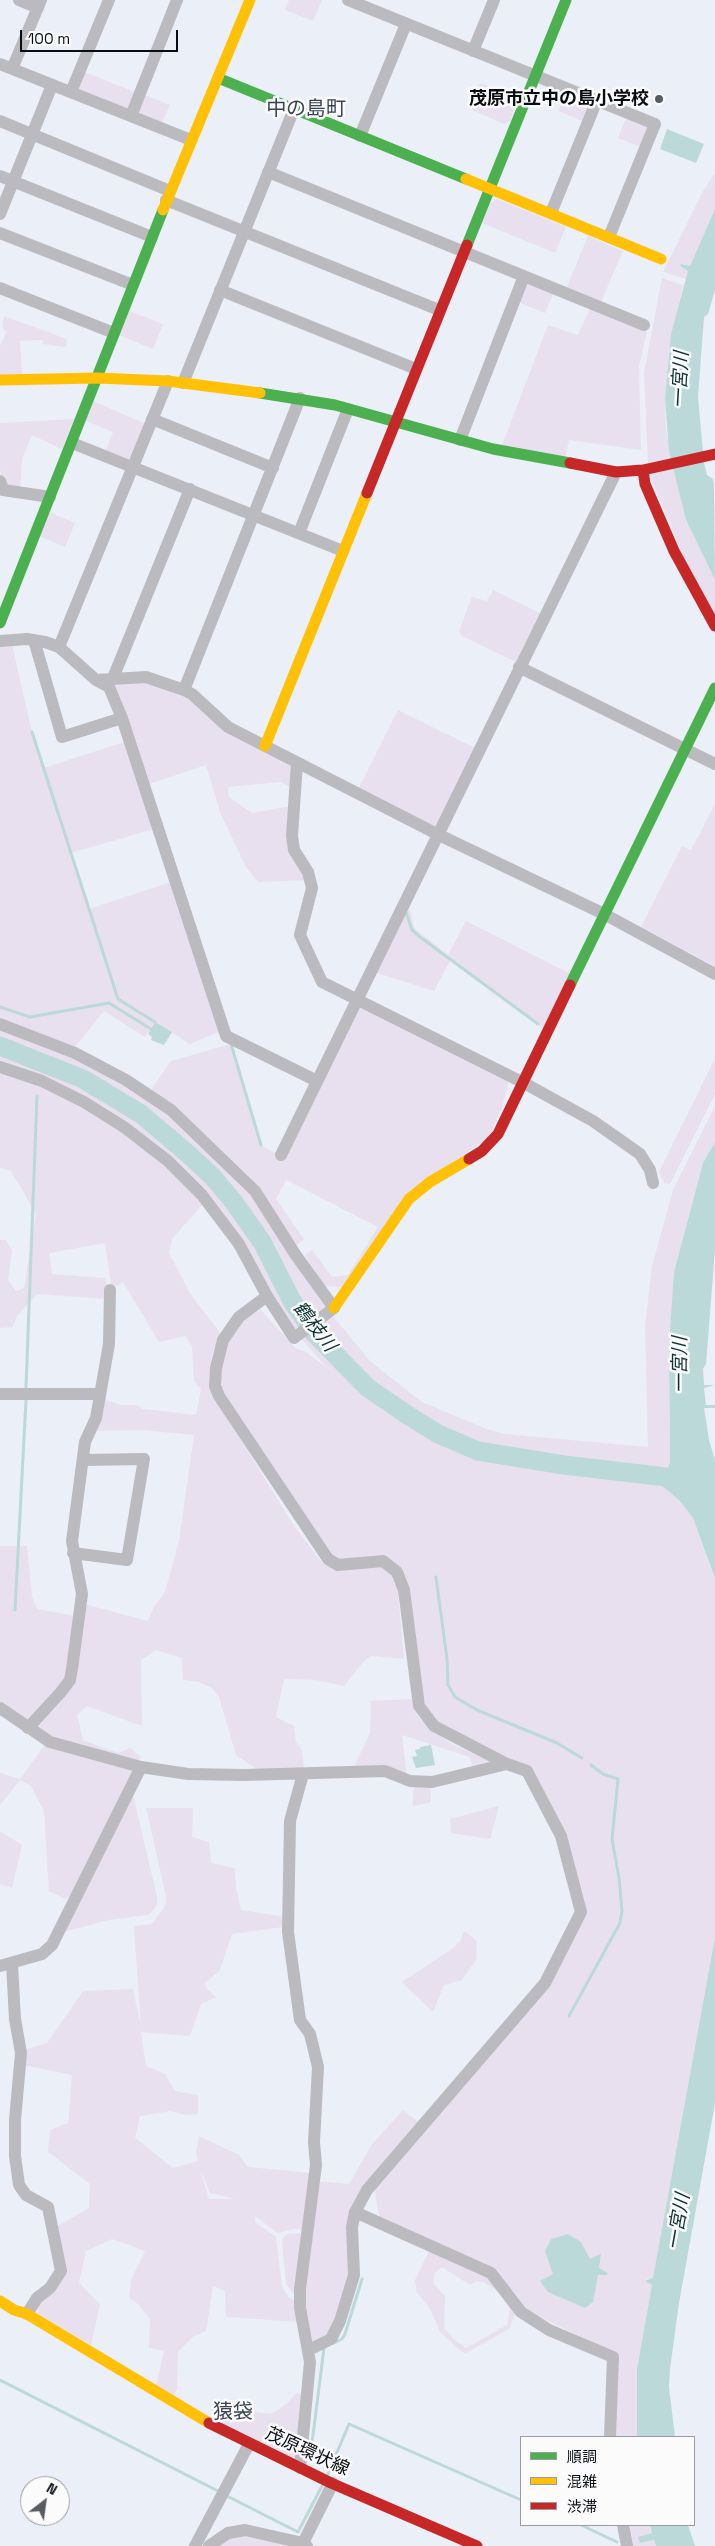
<!DOCTYPE html>
<html>
<head>
<meta charset="utf-8">
<style>
  body { margin:0 }
  #map { position:relative; width:715px; height:2546px; overflow:hidden; background:#ebeff7; font-family:"Space Grotesk","Noto Sans JP",sans-serif }
  canvas { display:block }
  .legend { position:absolute; left:520px; top:2436px; width:175px; height:90px; box-sizing:border-box; background:#fbfbfb; border:1px solid #9a9c9f; margin:0; padding:6px 9px; list-style:none; font-size:15px; color:#080d14 }
  .legend li { display:flex; align-items:center; gap:10px; height:25px }
  .legend b { width:25px; border:1px solid #9a9c9f }
  .north { position:absolute; left:20px; top:2476px; width:50px; height:50px; box-sizing:border-box; background:#fbfbfb; border:1px solid #9a9c9f; border-radius:50%; rotate:30deg; font-size:14px; font-weight:700; line-height:20px; text-align:center; color:#080d14 }
  .north::after { content:''; display:block; margin:auto; width:18px; height:22px; background:#575c63; clip-path:polygon(50% 0,100% 100%,50% 72%,0 100%) }
  .scale { position:absolute; left:20px; top:30px; width:158px; height:22px; box-sizing:border-box; border:2px solid #080d14; border-top:0; padding-left:6px; font-size:15px; line-height:18px; white-space:nowrap; color:#080d14; -webkit-text-stroke:4px #fbfbfb; paint-order:stroke }
</style>
</head>
<body>
<div id="map">
<canvas width="715" height="2546"></canvas>
<ul class="legend">
<li><b style="height:6px;background:#4caf50"></b>順調</li>
<li><b style="height:6px;background:#ffc107"></b>混雑</li>
<li><b style="height:6px;background:#c62828"></b>渋滞</li>
</ul>
<div class="north">N</div>
<div class="scale">100 m</div>
</div>
<script>
const ctx = document.querySelector('canvas').getContext('2d');
ctx.lineJoin = 'round';
function fillPath(path, color) {
  ctx.fillStyle = color;
  ctx.fill(path, 'evenodd');
}
function shape(rows) {
  const path = new Path2D();
  for (const r of rows) {
    path.moveTo(r[0], r[1]);
    for (let i = 2; i < r.length; i += 2) path.lineTo(r[i], r[i + 1]);
  }
  return path;
}
function stroke(path, color, width, dash) {
  ctx.strokeStyle = color;
  ctx.lineWidth = width;
  ctx.lineCap = dash ? 'butt' : 'round';
  ctx.setLineDash(dash || []);
  ctx.stroke(path);
}
function drawText(font, color, halo, rows, align = 'center') {
  ctx.font = font + ' "Space Grotesk","Noto Sans JP",sans-serif';
  ctx.lineWidth = 5;
  ctx.setLineDash([]);
  ctx.textBaseline = 'middle';
  ctx.strokeStyle = halo;
  ctx.fillStyle = color;
  for (const [text, x, y, turn = 0] of rows) {
    ctx.save();
    ctx.translate(x, y);
    ctx.rotate((+turn || 0) * Math.PI / 180);
    ctx.textAlign = isNaN(turn) ? turn : align;
    if (halo) ctx.strokeText(text, 0, 0);
    ctx.fillText(text, 0, 0);
    ctx.restore();
  }
}
fillPath(shape([
  [289,0,322,0,313,21,285,10],
  [82,71,137,93,130,108,125,110,79,93,77,87],
  [480,83,518,98,510,121,504,124,470,109],
  [566,93,588,102,591,108,585,122,558,111],
  [142,94,170,105,161,125,137,116],
  [627,116,649,125,643,148,618,138],
  [715,173,715,209,690,266,682,264,680,266,688,271,686,279,663,272,703,191],
  [497,199,566,227,555,253,482,223,491,203],
  [588,236,623,251,600,304,566,289],
  [662,278,683,285,669,350,665,398,666,428,671,457,648,463,644,373],
  [530,284,553,294,545,313,518,302,525,286],
  [590,308,647,332,639,366,641,450,569,440,565,459,502,445,548,325,578,335],
  [129,311,163,324,153,349,119,335],
  [4,316,67,339,66,347,43,344,42,340,20,341,22,374,0,375,0,346,6,332,2,326],
  [93,401,148,425,129,459,106,450,113,432,86,421],
  [74,419,62,449,32,435,22,459,20,491,4,485,0,470,0,423],
  [674,468,686,520,715,580,715,618,695,584,649,473],
  [49,512,75,523,65,547,39,536],
  [493,590,542,614,518,663,462,636,459,631,472,597,487,601],
  [12,645,32,732,44,768,127,741,154,829,71,853,89,909,171,882,221,1031,190,1044,155,1022,145,1037,104,1011,75,1047,0,1020,0,646],
  [145,680,175,690,294,765,291,787,280,782,228,787,229,797,252,813,291,806,306,880,258,882,246,867,220,812,206,765,149,784,112,688,115,681],
  [398,710,475,748,436,828,358,790],
  [715,804,715,966,641,927,682,846,691,850],
  [405,904,411,913,414,928,448,955,466,921,571,974,544,1029,451,959,434,991,374,972],
  [358,1004,509,1079,502,1108,487,1139,424,1181,345,1287,323,1286,305,1255,312,1250,332,1277,348,1275,378,1227,286,1180,276,1199,304,1239,297,1245,291,1241,250,1177,203,1133,151,1090,171,1061,231,1044,261,1145,282,1157],
  [0,1028,93,1065,156,1105,241,1181,326,1307,308,1320,264,1240,237,1200,171,1134,147,1115,86,1077,26,1051,0,1043],
  [0,1050,73,1077,141,1117,169,1140,214,1183,237,1211,259,1242,289,1302,304,1323,294,1330,242,1243,140,1136,0,1065],
  [715,1058,715,1094,670,1184,664,1183,659,1172],
  [0,1070,43,1085,122,1128,196,1194,202,1205,172,1239,169,1253,191,1295,221,1334,212,1354,209,1379,223,1411,294,1526,321,1561,332,1568,374,1565,389,1570,397,1582,404,1659,371,1656,364,1661,344,1686,316,1680,284,1679,276,1717,294,1726,296,1742,302,1750,304,1769,258,1770,236,1755,219,1697,212,1688,199,1682,183,1680,182,1658,156,1650,141,1660,142,1726,87,1706,77,1715,83,1740,118,1753,130,1748,141,1757,137,1762,68,1745,34,1726,71,1681,84,1604,148,1621,155,1605,165,1592,179,1541,194,1435,141,1430,94,1431,102,1399,121,1405,136,1405,143,1409,196,1415,201,1390,194,1381,192,1346,185,1336,159,1342,123,1282,117,1286,111,1284,105,1243,49,1253,52,1274,105,1278,108,1290,107,1299,37,1294,17,1316,13,1327,0,1328,0,1240,6,1240,12,1251,8,1280,16,1291,24,1288,36,1214,11,1171,0,1168],
  [715,1106,715,1142,703,1163,674,1272,669,1392,670,1462,666,1473,654,1474,479,1448,453,1438,397,1406,371,1387,314,1329,332,1315,371,1362,422,1402,487,1429,505,1434,648,1447,645,1326,652,1266,673,1190],
  [261,1310,295,1348,306,1352,327,1368,301,1338,310,1331,345,1371,369,1393,444,1440,474,1453,495,1458,657,1482,680,1501,693,1518,715,1579,715,1937,653,2279,646,2279,652,2285,637,2369,637,2437,616,2437,610,2351,528,2311,501,2277,380,2220,374,2187,547,1986,585,1914,532,1769,466,1741,427,1716,403,1579,385,1557,375,1555,342,1560,330,1557,222,1394,218,1380,232,1330,249,1316],
  [0,1546,27,1546,32,1597,37,1609,75,1616,70,1670,57,1690,28,1724,0,1704],
  [411,1699,416,1714,433,1732,452,1744,490,1761,489,1766,473,1770,470,1757,402,1735,407,1777,353,1769,370,1733,371,1701],
  [46,1743,134,1770,71,1896,66,1899,49,1891,44,1811,31,1786,20,1780,0,1805,0,1773,20,1779],
  [417,1785,430,1785,431,1802,413,1806,413,1790],
  [132,1790,157,1897,157,1904,154,1910,147,1915,109,1920,63,1932],
  [499,1806,490,1839,451,1833,450,1819],
  [146,1808,193,1808,192,1837,209,1842,211,1863,235,1868,236,1887,241,1910,285,1917,283,1927,232,1934,220,1970,205,1983,207,1989,216,1997,201,2004,190,2036,141,2032,146,2066,165,2074,175,2091,198,2095,198,2114,185,2115,171,2111,140,2116,135,2138,173,2168,198,2161,196,2153,199,2136,239,2155,248,2167,311,2173,304,2230,293,2229,278,2233,255,2216,255,2222,276,2237,282,2286,288,2297,298,2303,300,2322,226,2317,225,2291,213,2286,206,2331,194,2336,178,2352,177,2389,174,2396,156,2386,164,2351,149,2348,150,2319,138,2304,129,2298,131,2280,145,2251,112,2239,86,2251,79,2282,100,2305,91,2345,38,2314,39,2302,54,2291,56,2227,89,2208,90,2184,48,2152,50,2130,68,2123,72,2075,23,2065,24,2050,47,2043,83,1991,133,1989,141,2027,134,1926,152,1924,165,1906,166,1896],
  [200,2169,210,2193,235,2199,209,2199],
  [0,1831,22,1845,12,1888,0,1884],
  [464,1931,477,1941,476,1960,462,1980,444,1985,433,2012,402,1982,453,1948,460,1941],
  [403,2110,420,2123,355,2199,351,2276,329,2336,313,2344,302,2306,318,2181,349,2184,372,2144],
  [300,2233,301,2234,297,2298,286,2284,282,2239,287,2234],
  [430,2249,490,2278,516,2313,509,2329,466,2353,462,2352,440,2332,429,2307,417,2293,415,2280],
  [442,2267,470,2285,477,2281,485,2283,497,2291,510,2308,507,2325,466,2348,456,2341,444,2328,445,2296,433,2283,435,2272],
  [297,2393,303,2395,297,2460,218,2423,220,2408,272,2414,286,2404],
  [628,2525,650,2525,653,2533,640,2543,655,2540,656,2546,632,2546],
  [238,2532,303,2546,214,2546]
]), '#e8e0ee');
fillPath(shape([
  [667,129,704,144,696,163,660,149],
  [715,209,715,290,708,314,704,317,698,397,704,463,707,475,713,479,714,485,715,580,686,520,669,451,665,398,671,334,688,271,680,266,681,264,690,266],
  [155,1022,172,1032,164,1045,151,1040,152,1037,148,1034],
  [715,1142,715,1249,706,1364,703,1369,704,1385,715,1385,704,1388,706,1405,715,1405,715,1408,704,1408,709,1440,715,1460,715,1578,693,1518,680,1501,662,1486,670,1462,669,1347,674,1272,703,1163],
  [431,1745,435,1765,416,1768,412,1757,417,1756,415,1750,420,1749,420,1747],
  [715,1937,715,2103,679,2303,670,2369,669,2387,675,2437,637,2437,637,2369,652,2285,645,2281,653,2278],
  [568,2234,581,2242,590,2259,601,2254,599,2268,608,2273,607,2275,598,2275,593,2302,585,2308,548,2292,540,2281,553,2274,545,2251,551,2239],
  [650,2525,688,2525,695,2546,656,2546,654,2540,640,2543,638,2537,652,2533]
]), '#bbd9d9');
stroke(shape([
  [32,732,118,999,155,1022],
  [406,912,412,930,420,937,538,1024],
  [0,1007,30,1017,109,1003,151,1029],
  [231,1044,261,1145],
  [26,1387,37,1096],
  [436,1577,447,1659,448,1685,455,1697,477,1710,557,1743,582,1758],
  [15,1610,26,1400],
  [569,2016,620,1923,622,1911,619,1878,612,1839,618,1779,603,1774,591,1765],
  [334,2343,342,2339,345,2334,362,2279],
  [324,2348,311,2451,332,2464],
  [0,2380,220,2492],
  [327,2476,349,2424,521,2500],
  [225,2495,298,2532,322,2486],
  [581,2525,617,2542]
]), '#bbd9d9', 3);
stroke(shape([
  [0,1046,83,1079,141,1114,187,1153,212,1176,233,1201,262,1242,292,1301,314,1333,368,1388,406,1414,438,1434,478,1451,564,1465,666,1477,692,1477]
]), '#bbd9d9', 19);
stroke(shape([
  [19,0,38,8],
  [348,0,655,124,609,237],
  [473,51,494,0],
  [0,64,191,140],
  [12,69,41,0],
  [71,92,109,0],
  [131,116,177,0],
  [0,121,170,191],
  [360,136,406,24],
  [268,172,644,325],
  [0,176,152,237],
  [166,200,439,310],
  [551,213,597,100],
  [0,214,52,85],
  [0,233,133,285],
  [0,288,114,333],
  [220,290,416,369],
  [183,383,294,109],
  [152,419,273,468],
  [460,440,524,276],
  [72,443,343,551],
  [0,481,3,490,50,497],
  [299,533,348,409],
  [34,640,62,737,122,718],
  [0,641,27,639,45,642,59,647,96,680,109,687,122,718,226,1036,317,1081],
  [59,647,168,381],
  [519,667,715,764],
  [113,678,190,489],
  [96,680,146,677,184,690,192,694,228,727,437,834,604,914,715,974],
  [184,690,300,398],
  [297,763,292,836,294,850,308,872,312,888,300,935,322,982,524,1083,593,1121,640,1154,650,1170,653,1183],
  [0,1024,75,1053,126,1080,171,1110,255,1191,295,1254,334,1308,294,1338,267,1296,239,1244,202,1195,168,1161,124,1127,84,1102,42,1081,0,1067],
  [281,1155,616,472],
  [267,1296,239,1317,223,1340,216,1368,215,1386,219,1396,328,1559,338,1565,383,1561,397,1572,404,1590,419,1706,434,1726,507,1764,527,1771,561,1836,581,1912,545,1983,367,2190,355,2212,352,2227,354,2275,340,2321,331,2339,309,2350],
  [0,1394,100,1394],
  [73,1553,127,1560,144,1459,83,1460],
  [0,1708,50,1742,141,1767,188,1774,244,1775,385,1771,410,1781,432,1782,507,1764],
  [28,1728,61,1692,70,1680,72,1669,82,1594,72,1541,85,1442,96,1418,109,1344,110,1290],
  [12,1964,15,2019,21,2053,15,2120,15,2156,19,2185,26,2195,48,2207,61,2271,50,2288,37,2298,27,2314],
  [0,1966,42,1954,52,1945,141,1767],
  [355,2212,491,2273,521,2312,549,2330,613,2357,610,2437],
  [300,2468,310,2362,300,2308,300,2289,316,2165,314,2142,318,2067,310,2034,300,2020,288,1932,290,1821,303,1774],
  [623,2525,627,2546],
  [303,2543,333,2483],
  [195,2546,249,2444],
  [209,2546,228,2533,245,2530,303,2543,307,2546]
]), '#bbbbbf', 12);
stroke(shape([
  [218,78,466,179],
  [467,245,566,0],
  [260,393,335,405,493,449,570,463],
  [0,623,163,210],
  [570,985,715,688]
]), '#4caf50', 11);
stroke(shape([
  [466,179,661,259],
  [163,210,250,0],
  [0,380,97,378,168,381,260,393],
  [265,746,367,493],
  [334,1308,409,1199,430,1182,469,1159],
  [0,2301,14,2310,27,2314,209,2423]
]), '#ffc107', 11);
stroke(shape([
  [570,463,616,472,643,470,715,454],
  [643,470,645,484,674,551,715,626],
  [367,493,467,245],
  [469,1159,482,1151,498,1134,570,985],
  [209,2423,331,2483,477,2546]
]), '#c62828', 11);
for (const [x, y, r, color] of [
  [659,99,5,"#575c63"]
]) {
  const dot = new Path2D();
  dot.arc(x, y, r, 0, 2 * Math.PI);
  ctx.fillStyle = color;
  ctx.fill(dot);
  stroke(dot, '#fbfbfb', 2);
}
drawText('bold 18px', '#080d14', '#fbfbfb', [
  ["茂原市立中の島小学校",649,99]
], 'right');
drawText('18px', '#080d14', '#fbfbfb', [
  ["茂原環状線",307,2452,25]
]);
drawText('italic 19px', '#0c3332', '#fbfbfb', [
  ["一宮川",681,380,-87],
  ["鶴枝川",314,1327,52],
  ["一宮川",681,1365,-90],
  ["一宮川",679,2222,-80]
]);
drawText('20px', '#384355', '#fbfbfb', [
  ["中の島町",306,110],
  ["猿袋",233,2413]
]);
</script>
</body>
</html>
